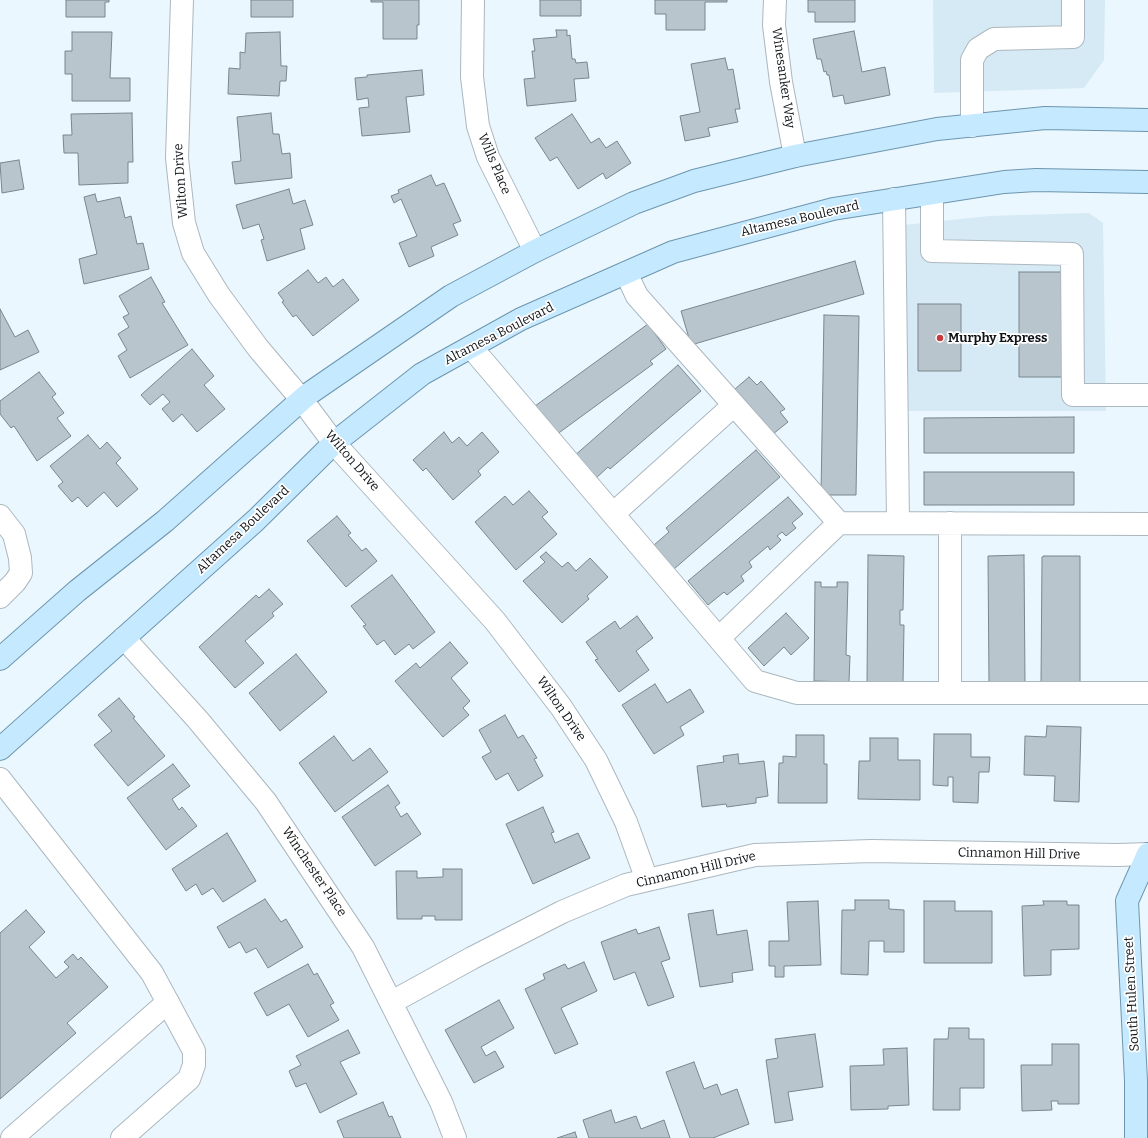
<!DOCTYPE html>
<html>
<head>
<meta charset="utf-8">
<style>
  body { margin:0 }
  canvas { display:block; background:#eaf7fe }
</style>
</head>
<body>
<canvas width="1148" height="1138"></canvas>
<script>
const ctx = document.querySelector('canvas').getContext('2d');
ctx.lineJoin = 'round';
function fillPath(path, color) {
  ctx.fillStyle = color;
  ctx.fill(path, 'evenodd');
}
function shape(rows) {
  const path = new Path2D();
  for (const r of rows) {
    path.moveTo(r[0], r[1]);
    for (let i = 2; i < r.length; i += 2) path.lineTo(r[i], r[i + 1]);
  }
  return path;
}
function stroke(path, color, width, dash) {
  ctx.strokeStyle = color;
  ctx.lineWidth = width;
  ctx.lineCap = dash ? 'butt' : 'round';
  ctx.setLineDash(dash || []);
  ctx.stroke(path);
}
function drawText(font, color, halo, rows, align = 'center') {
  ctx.font = font + ' Bitter,serif';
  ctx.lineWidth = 3.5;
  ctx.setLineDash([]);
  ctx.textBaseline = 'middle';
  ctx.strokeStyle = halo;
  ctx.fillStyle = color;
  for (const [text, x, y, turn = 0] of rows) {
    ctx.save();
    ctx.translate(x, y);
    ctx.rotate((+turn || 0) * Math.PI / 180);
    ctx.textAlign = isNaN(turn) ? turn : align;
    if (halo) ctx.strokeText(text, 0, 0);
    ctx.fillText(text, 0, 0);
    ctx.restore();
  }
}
fillPath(shape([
  [933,0,1105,0,1104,60,1084,88,934,93],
  [1089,213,1103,223,1106,411,902,411,904,225,989,216]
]), '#d6eaf5');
const building = shape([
  [66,0,109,0,109,2,105,2,105,17,66,17,66,0],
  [251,0,293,0,293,17,251,17,251,0],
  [371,0,419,0,419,25,417,25,417,39,383,39,383,2,371,2,371,0],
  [540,0,581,0,581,16,540,16,540,0],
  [655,0,727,0,727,2,705,2,705,30,666,30,666,14,655,14,655,0],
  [808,0,855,0,855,22,815,22,815,12,808,12,808,0],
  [556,30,567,30,567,36,570,35,572,59,575,59,576,63,587,62,589,78,574,79,576,101,527,106,524,79,535,78,532,51,535,51,533,39,557,37,556,30],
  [854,31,862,72,885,67,890,95,845,104,843,95,833,97,829,75,827,75,826,71,824,72,821,59,817,59,813,39,854,31],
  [72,32,112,32,110,78,130,78,130,101,72,101,72,74,65,74,65,51,72,51,72,32],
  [280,32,281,66,287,66,286,81,280,81,279,96,228,94,229,68,240,69,240,52,245,53,246,33,280,32],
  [725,58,728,70,733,69,740,109,735,109,738,122,708,128,710,136,685,141,680,116,700,112,691,64,725,58],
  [422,70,424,95,406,97,410,132,362,136,359,108,369,107,368,98,357,100,355,78,367,77,367,75,422,70],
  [132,113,133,162,128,162,128,183,79,185,78,153,64,153,63,135,72,135,71,114,132,113],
  [271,113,273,134,279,134,282,154,290,153,292,178,235,184,232,162,241,161,237,117,271,113],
  [572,114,591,143,599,138,606,148,617,141,631,163,606,179,603,173,578,189,557,157,550,161,535,138,572,114],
  [19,160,24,189,2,193,0,163,19,160],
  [431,175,436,186,444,183,461,221,453,224,458,235,431,247,434,256,409,267,399,243,417,236,401,199,394,203,391,196,399,193,398,190,431,175],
  [289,189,293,204,305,200,313,225,300,229,305,249,267,261,261,240,264,239,259,224,243,229,236,205,289,189],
  [95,194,97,202,120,197,125,218,131,216,137,244,143,243,149,269,84,284,79,259,97,254,84,197,95,194],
  [855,261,864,294,691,345,681,311,855,261],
  [308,270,318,283,326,277,333,287,343,279,359,300,313,336,296,315,293,317,282,302,284,301,278,293,308,270],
  [1019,272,1065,272,1065,377,1019,377,1019,272],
  [151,277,165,302,162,303,188,345,130,378,118,356,127,350,118,334,129,327,123,317,129,314,119,296,151,277],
  [918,304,961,304,961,371,918,371,918,304],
  [0,309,15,337,28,330,39,352,0,370,0,309],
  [824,315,859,316,856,495,821,495,824,315],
  [648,324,666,349,650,361,653,364,556,435,535,406,648,324],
  [192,349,214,376,204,385,225,409,197,432,182,414,173,422,162,409,170,402,163,394,150,405,141,395,192,349],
  [678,365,701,391,610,469,608,467,594,480,573,457,678,365],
  [39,372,56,394,52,397,64,413,57,418,71,436,37,461,14,426,11,428,0,414,0,401,39,372],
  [749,377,757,385,761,381,785,409,780,412,788,422,773,434,735,389,749,377],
  [1074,417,1074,453,924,453,924,418,1074,417],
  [444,432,452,443,459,437,467,446,482,432,499,452,478,471,481,475,453,500,426,468,423,471,413,460,444,432],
  [88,435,100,449,107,442,121,458,116,463,138,489,117,507,104,492,87,507,78,497,72,502,58,486,63,482,50,466,88,435],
  [756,450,780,477,674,569,654,545,669,532,666,528,756,450],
  [924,472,1074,472,1074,505,924,505,924,472],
  [529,491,548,512,542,517,557,534,516,570,475,522,505,496,513,505,529,491],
  [788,497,803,514,792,523,796,528,786,536,782,532,777,536,781,540,770,550,768,546,749,562,752,567,741,576,744,581,727,595,724,592,708,605,688,581,788,497],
  [337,516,351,533,348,535,362,551,366,548,377,561,346,587,307,541,337,516],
  [546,552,562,567,568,562,576,571,590,558,608,577,587,596,589,599,562,623,523,581,545,562,540,557,546,552],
  [868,555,904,556,903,610,900,610,900,625,904,625,903,683,867,683,868,555],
  [1024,555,1025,684,989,684,988,556,1024,555],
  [1044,556,1080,556,1080,683,1041,683,1042,557,1044,556],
  [392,575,435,632,413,649,409,644,395,655,384,640,377,645,363,626,366,625,351,606,392,575],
  [815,582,821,582,821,587,837,587,837,582,848,582,846,655,850,656,849,682,814,681,815,582],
  [269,589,283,604,272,613,274,616,245,641,264,663,235,688,199,647,256,595,259,598,269,589],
  [786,613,809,638,791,655,784,647,764,666,748,648,786,613],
  [637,616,653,638,636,651,649,670,619,692,595,660,598,659,586,642,615,621,620,629,637,616],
  [450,642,468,663,451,678,470,701,463,708,469,715,443,737,395,681,416,663,420,668,450,642],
  [296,654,327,692,280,731,249,693,296,654],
  [655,684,667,703,690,689,704,712,680,727,684,735,654,754,622,705,655,684],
  [119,698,135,717,133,718,165,756,128,786,94,745,112,731,98,715,119,698],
  [505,715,518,738,523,735,537,758,534,759,543,776,518,791,508,773,496,780,482,757,491,752,479,730,505,715],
  [1047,726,1081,727,1079,802,1054,801,1055,776,1024,775,1025,736,1046,737,1047,726],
  [934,734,971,734,971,757,990,757,989,772,979,772,978,803,953,802,953,777,948,777,948,786,933,785,934,734],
  [796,735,824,735,824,764,827,764,827,803,778,803,779,763,783,763,783,756,796,757,796,735],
  [334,736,353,761,370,748,388,772,335,812,299,763,334,736],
  [870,738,898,738,898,760,920,760,920,800,858,799,859,761,870,761,870,738],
  [738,754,739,764,764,761,768,796,756,798,756,803,727,807,726,804,702,807,697,766,724,762,723,756,738,754],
  [173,764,190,786,172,799,179,810,182,807,197,826,166,850,127,798,173,764],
  [388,785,400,803,395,807,401,817,407,813,421,834,375,866,342,817,388,785],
  [543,807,554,832,551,833,555,843,578,833,590,858,533,884,506,824,543,807],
  [227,833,256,881,223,902,213,888,202,895,196,884,186,891,172,869,227,833],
  [443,869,462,869,462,920,435,920,435,916,422,916,422,919,397,919,396,871,417,871,417,878,443,877,443,869],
  [265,899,281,922,286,919,303,947,268,968,256,948,246,953,240,942,229,948,217,927,265,899],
  [855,900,889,900,889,909,904,910,904,952,884,952,884,941,869,941,868,975,841,974,842,910,855,910,855,900],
  [818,901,821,965,784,966,784,977,775,977,775,966,769,966,769,941,789,941,787,902,818,901],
  [924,901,955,901,955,911,992,911,992,963,924,963,924,901],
  [1043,901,1067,901,1067,905,1079,905,1079,949,1051,950,1051,975,1024,976,1022,906,1044,905,1043,901],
  [26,910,45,932,29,947,56,978,69,967,64,962,73,954,78,960,81,957,108,987,67,1023,76,1033,0,1099,0,933,26,910],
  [713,910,717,935,747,930,753,970,732,973,733,982,700,987,688,914,713,910],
  [659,927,670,959,661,962,674,997,648,1006,635,972,614,980,601,942,636,929,638,934,659,927],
  [584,962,597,991,561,1008,578,1044,555,1054,525,989,545,979,543,974,565,964,568,969,584,962],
  [308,964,314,975,317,973,334,1003,330,1005,339,1020,308,1037,289,1004,267,1016,254,993,308,964],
  [499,1000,514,1028,481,1047,486,1056,495,1051,504,1067,474,1083,445,1030,499,1000],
  [949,1028,969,1028,969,1039,984,1039,984,1088,960,1088,960,1110,933,1110,934,1039,948,1039,949,1028],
  [348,1030,360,1053,340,1062,357,1094,320,1113,306,1083,296,1087,289,1071,301,1065,296,1056,348,1030],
  [815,1034,823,1087,788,1092,793,1120,775,1123,766,1060,778,1058,775,1039,815,1034],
  [1052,1044,1079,1044,1079,1104,1058,1104,1058,1101,1051,1101,1052,1110,1022,1111,1021,1065,1052,1065,1052,1044],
  [907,1048,909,1105,888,1106,888,1109,851,1110,850,1066,884,1065,883,1049,907,1048],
  [694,1062,704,1089,717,1084,721,1095,737,1089,749,1124,713,1138,690,1138,666,1072,694,1062],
  [383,1102,389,1117,392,1116,401,1138,344,1138,337,1121,383,1102],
  [611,1110,615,1123,636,1116,641,1129,664,1120,670,1138,589,1138,583,1120,611,1110],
  [575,1132,577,1138,557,1138,575,1132]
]);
fillPath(building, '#b9c5cd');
stroke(building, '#7b868d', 1);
const minor = shape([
  [182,0,177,158,184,223,193,253,219,295,258,348,302,400,334,443,495,621,561,707,596,760,626,822,647,880],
  [473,0,472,77,478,126,488,157,535,251],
  [775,0,774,25,781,82,795,156],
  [972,126,972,60,978,49,994,39,1073,37,1073,0],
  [932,194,932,251,1072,254,1073,395,1148,395],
  [894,199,898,523],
  [626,273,637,296,839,523,1148,524],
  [471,347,755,681,797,693,1148,693],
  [613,514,734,405],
  [0,516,14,534,20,558,21,573,15,582,0,597],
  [124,638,198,720,266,802,363,947,441,1102,455,1138],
  [719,638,839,523],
  [950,693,950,523],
  [0,779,152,973,194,1051,194,1065,189,1079,122,1138],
  [392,1002,472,958,562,912,626,885,755,855,871,851,1118,855,1148,854],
  [12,1138,168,1002]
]);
const major = shape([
  [0,659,77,591,165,521,307,395,451,296,535,251,634,203,694,181,795,156,937,129,1045,118,1148,120],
  [0,749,256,520,334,443,422,374,521,319,673,252,833,209,1004,182,1036,180,1148,182],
  [1136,1138,1136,1081,1127,901,1148,854]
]);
stroke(minor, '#acb8bf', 24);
stroke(major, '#6d96ae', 24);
stroke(minor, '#fff', 22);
stroke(major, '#c5e9ff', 22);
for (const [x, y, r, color] of [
  [940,338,4,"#c93a3b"]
]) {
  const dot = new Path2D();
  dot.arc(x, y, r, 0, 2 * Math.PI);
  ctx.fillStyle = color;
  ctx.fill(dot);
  stroke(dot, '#fff', 1.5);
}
drawText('13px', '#111518', '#fff', [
  ["Winesanker Way",783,78,82],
  ["Wills Place",494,164,67],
  ["Wilton Drive",181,181,-94],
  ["Altamesa Boulevard",800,219,-13],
  ["Altamesa Boulevard",499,334,-27],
  ["Wilton Drive",352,461,49],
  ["Altamesa Boulevard",243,530,-43],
  ["Wilton Drive",561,709,55],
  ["Cinnamon Hill Drive",1019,854,1],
  ["Cinnamon Hill Drive",696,870,-13],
  ["Winchester Place",314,872,56],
  ["South Hulen Street",1132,994,-93]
]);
drawText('bold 13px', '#111518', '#fff', [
  ["Murphy Express",948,338]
], 'left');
</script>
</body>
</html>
